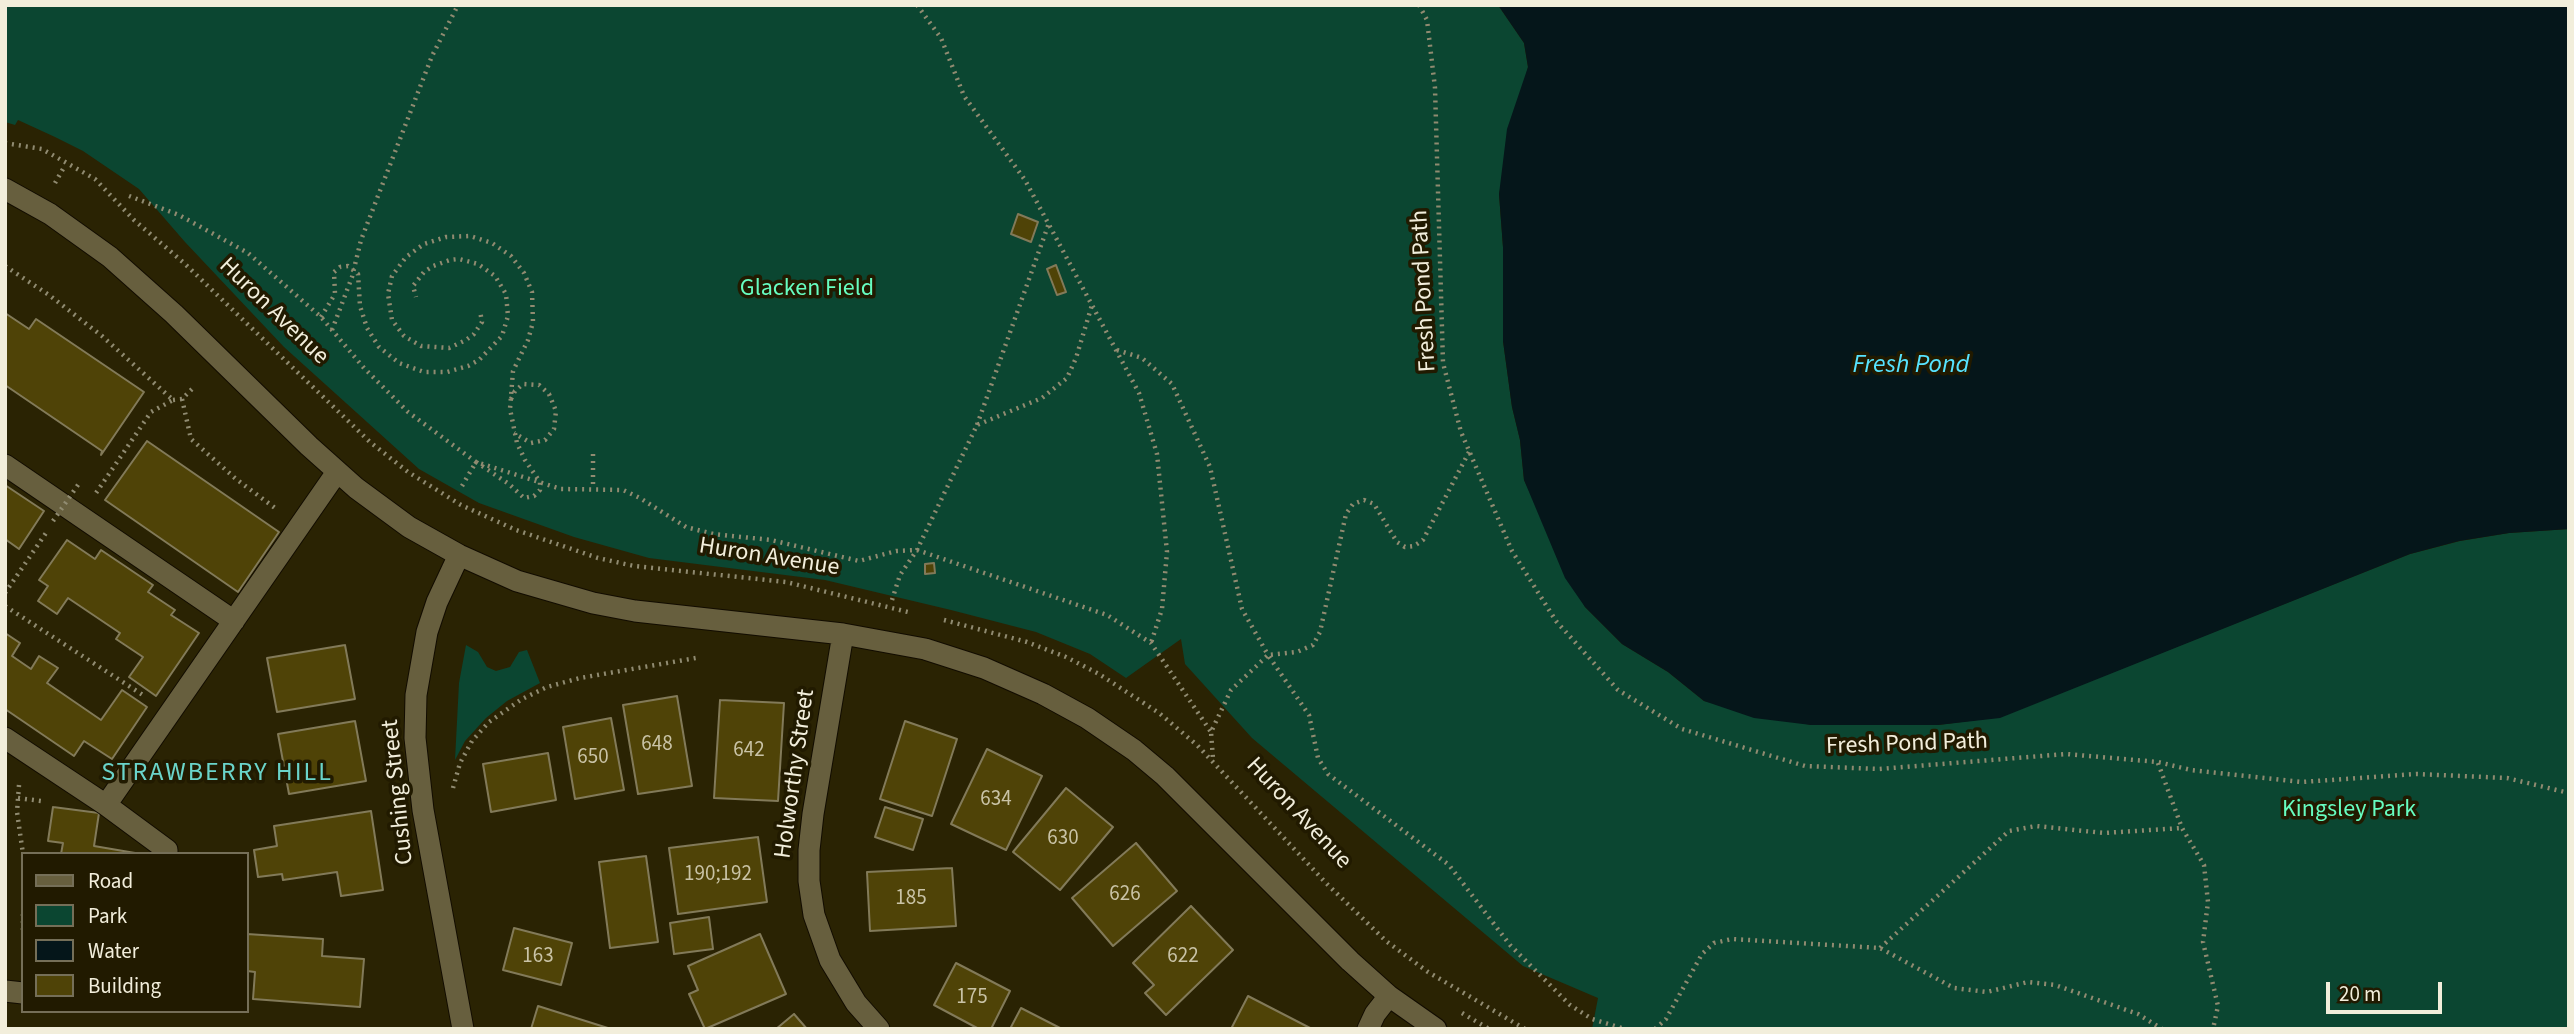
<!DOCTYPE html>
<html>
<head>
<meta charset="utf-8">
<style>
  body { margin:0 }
  #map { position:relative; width:2574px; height:1034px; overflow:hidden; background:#2a2303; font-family:"Source Sans 3",sans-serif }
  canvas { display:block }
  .frame { position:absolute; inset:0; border:7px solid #f2eedb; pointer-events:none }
  .legend { position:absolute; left:21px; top:852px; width:228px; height:161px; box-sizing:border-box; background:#211a00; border:2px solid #756f58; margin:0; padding:9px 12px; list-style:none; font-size:21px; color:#f2eedb }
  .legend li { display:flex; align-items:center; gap:14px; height:35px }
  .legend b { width:35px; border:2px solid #756f58 }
  .scale { position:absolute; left:2326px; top:982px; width:116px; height:32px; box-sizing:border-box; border:4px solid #f2eedb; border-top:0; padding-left:9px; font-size:21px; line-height:24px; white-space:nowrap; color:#f2eedb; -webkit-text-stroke:5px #211a00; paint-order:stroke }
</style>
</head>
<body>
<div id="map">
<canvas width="2574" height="1034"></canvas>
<div class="frame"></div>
<ul class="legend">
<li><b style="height:9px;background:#675f3e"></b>Road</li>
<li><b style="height:19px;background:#0b4631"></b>Park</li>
<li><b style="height:19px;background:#05161a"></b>Water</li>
<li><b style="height:19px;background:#4f4307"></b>Building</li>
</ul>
<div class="scale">20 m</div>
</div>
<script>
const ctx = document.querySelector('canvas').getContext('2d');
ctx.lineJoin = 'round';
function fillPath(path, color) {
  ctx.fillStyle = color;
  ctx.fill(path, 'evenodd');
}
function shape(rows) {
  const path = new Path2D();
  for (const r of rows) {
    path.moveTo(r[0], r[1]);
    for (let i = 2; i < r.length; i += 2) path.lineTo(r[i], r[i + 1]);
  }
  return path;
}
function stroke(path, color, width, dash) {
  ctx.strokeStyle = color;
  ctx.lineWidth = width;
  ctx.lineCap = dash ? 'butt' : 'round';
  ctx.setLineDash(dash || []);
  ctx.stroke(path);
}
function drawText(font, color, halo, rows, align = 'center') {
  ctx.font = font + ' "Source Sans 3",sans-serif';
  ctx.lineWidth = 7;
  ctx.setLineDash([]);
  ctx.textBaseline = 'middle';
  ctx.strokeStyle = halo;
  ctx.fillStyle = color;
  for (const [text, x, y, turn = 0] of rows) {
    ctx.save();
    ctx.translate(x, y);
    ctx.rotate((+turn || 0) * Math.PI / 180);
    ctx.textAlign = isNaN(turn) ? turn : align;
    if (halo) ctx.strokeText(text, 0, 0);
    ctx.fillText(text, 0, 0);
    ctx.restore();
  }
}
fillPath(shape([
  [5,5,1498,5,1524,43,1528,67,1499,194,1503,247,1503,341,1512,407,1520,440,1524,480,1585,607,1622,644,1668,672,1704,701,1811,725,1938,725,2000,717,2410,554,2460,541,2509,533,2569,529,2569,1029,1592,1029,1598,998,1523,966,1252,738,1185,664,1181,639,1126,678,1090,654,1036,632,951,610,825,580,649,558,574,537,479,503,419,469,284,347,185,242,139,189,83,151,55,137,18,120,15,125,5,122],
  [466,645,478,652,487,667,496,671,510,667,519,652,527,650,540,683,507,701,486,718,465,741,455,760,459,683]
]), '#0b4631');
fillPath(shape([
  [1498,5,2569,5,2569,529,2509,533,2459,541,2410,554,2000,718,1938,725,1811,725,1754,718,1704,701,1668,672,1622,644,1585,607,1565,578,1524,480,1520,440,1512,407,1503,341,1503,247,1499,194,1507,129,1528,67,1524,43]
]), '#05161a');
const building = shape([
  [1018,214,1038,222,1031,242,1011,234,1018,214],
  [1056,265,1066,292,1057,295,1047,269,1056,265],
  [5,313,29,329,36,319,144,392,101,455,102,451,5,385,5,313],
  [147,441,279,532,238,592,105,500,147,441],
  [5,485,44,511,19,549,5,539,5,485],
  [67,540,95,559,101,550,153,585,148,592,175,610,171,615,199,633,156,696,129,677,143,657,116,639,120,633,68,598,57,614,38,601,48,586,39,580,67,540],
  [934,563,935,573,925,574,925,564,934,563],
  [5,633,20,643,12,656,31,669,39,656,58,668,47,683,101,720,122,690,147,707,112,759,84,741,74,756,5,709,5,633],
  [345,645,355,699,277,712,267,658,345,645],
  [677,696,692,786,638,794,623,705,677,696],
  [720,700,784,703,778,801,714,798,720,700],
  [611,718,624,790,575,799,563,727,611,718],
  [355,721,366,781,289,794,278,734,355,721],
  [905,721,957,739,932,816,880,799,905,721],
  [987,749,1042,776,1006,850,951,824,987,749],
  [548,753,556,800,491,812,483,764,548,753],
  [1066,788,1113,827,1060,890,1013,852,1066,788],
  [53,807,99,813,94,846,141,854,61,854,63,843,48,841,53,807],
  [885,807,923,819,913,850,875,837,885,807],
  [371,811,383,890,341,896,337,872,283,880,282,874,258,877,254,850,277,846,274,826,371,811],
  [758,837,767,902,678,914,669,848,758,837],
  [1136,843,1177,891,1113,946,1072,898,1136,843],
  [646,856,658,942,610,948,599,862,646,856],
  [952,868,956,926,870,931,867,872,952,868],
  [1191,906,1233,950,1166,1015,1145,993,1154,985,1133,963,1191,906],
  [709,917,713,949,674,954,670,923,709,917],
  [514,928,572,943,561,985,503,970,514,928],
  [247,934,323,939,322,956,364,959,360,1007,253,999,255,972,247,971,247,934],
  [760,934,786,994,705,1029,689,994,698,990,688,966,760,934],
  [956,963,1010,991,991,1029,979,1029,934,1005,956,963],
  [1248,996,1312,1029,1231,1029,1248,996],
  [538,1006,611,1029,531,1029,538,1006],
  [1021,1008,1062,1029,1010,1029,1021,1008],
  [794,1014,807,1029,776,1029,794,1014]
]);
fillPath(building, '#4f4307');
stroke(building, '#827a59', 2);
const minor = shape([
  [5,189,50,214,110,257,174,314,309,446,356,488,409,527,459,555,517,581,593,603,635,611,843,634,925,649,984,668,1043,694,1087,718,1134,750,1165,776,1350,961,1389,996,1436,1029],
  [5,465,234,621],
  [459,555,437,602,427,632,416,695,415,738,423,810,463,1029],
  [843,634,813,814,809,850,809,881,814,915,830,960,856,1003,879,1029],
  [5,738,106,805,337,472],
  [106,805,167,850,167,854],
  [5,991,23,993],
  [1368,1029,1375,1014,1389,996]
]);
stroke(minor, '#120c00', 23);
stroke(shape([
  [917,5,941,38,964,96,1025,180,1139,393,1157,454,1167,552,1162,609,1151,643],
  [1419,5,1427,20,1435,88,1443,363,1461,432,1512,551,1556,621,1618,690,1682,729,1805,766,1879,769,2066,754,2158,762,2191,770,2302,782,2416,774,2507,778,2569,793],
  [5,143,42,149,95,179,134,220,184,263,370,442,408,472,461,505,516,530,598,558,634,566,786,582,912,613],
  [55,183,63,169],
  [129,196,179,215,248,253,321,317,364,368,408,412,476,462,561,489,623,490,640,498,686,527,713,534,771,540,859,561,896,551,917,550,1107,615,1151,643,1211,732],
  [5,266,49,295,102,336,173,400,151,412,96,493],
  [321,317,335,294,334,272,340,267,348,266,358,274,360,306,367,328,379,347,399,363,424,372,447,372,468,366,479,360,502,336,508,316,506,294,495,276,478,264,459,259,450,260,433,266,424,272,413,286,416,297],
  [332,330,352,277,361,240,432,56,458,5],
  [1117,350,1142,358,1172,384,1210,467,1242,609,1268,655,1231,690,1211,732,1213,759],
  [182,399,191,439,236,479,275,508],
  [511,399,515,391,523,384,539,385,549,394,556,411,554,429,545,440,531,443,514,433],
  [173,400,182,399,194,387],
  [977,425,1049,223],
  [1469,452,1423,540,1414,546,1405,547,1397,542,1374,504,1364,500,1353,504,1346,514,1320,632,1313,645,1297,652,1268,655,1309,715,1318,758,1328,774,1449,865,1510,945,1570,1005,1592,1019,1625,1029],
  [593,454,593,489],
  [462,486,476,462,509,484,524,498,534,496,540,490,540,482,525,460,517,443,510,409,513,371,528,340,533,322,532,292,524,273,511,256,492,243,470,236,446,237,424,244,406,257,392,276,388,294,392,320,404,336,421,346,449,348,466,340,474,334,482,322,480,311],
  [5,593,48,530],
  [892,600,900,575,917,550,977,425,1042,398,1067,378,1076,358,1092,305],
  [5,606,146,697],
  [944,620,1027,642,1066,657,1099,674,1159,713,1197,745,1326,883,1386,941,1428,972,1525,1029],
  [2158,763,2182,828,2204,865,2208,902,2203,942,2218,1006,2213,1029],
  [19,785,17,812,23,854],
  [453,788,460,763,472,741,489,722,522,699,547,687,580,678,696,658],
  [18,798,41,801],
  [23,914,23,932],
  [1880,948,2009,831,2036,826,2104,833,2182,828],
  [1462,1013,1489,1029],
  [1655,1029,1666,1019,1702,954,1714,943,1732,939,1880,948,1954,988,1987,992,2028,982,2055,985,2138,1014,2162,1029]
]), '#908b71', 4.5, [2, 5]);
stroke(minor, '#675f3e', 21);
stroke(shape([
  [53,521,80,482]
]), '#908b71', 4.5, [2, 5]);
drawText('21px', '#c9c3a6', null, [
  ["648",657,745],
  ["642",749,751],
  ["650",593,758],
  ["634",996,800],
  ["630",1063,839],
  ["190;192",718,875],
  ["626",1125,895],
  ["185",911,899],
  ["163",538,957],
  ["622",1183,957],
  ["175",972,998]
]);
drawText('24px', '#66fdc0', '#211a00', [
  ["Glacken Field",807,290],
  ["Kingsley Park",2349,811]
]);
drawText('24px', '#f2eedb', '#211a00', [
  ["Fresh Pond Path",1425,291,-93],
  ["Huron Avenue",273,312,44],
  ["Huron Avenue",769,558,9],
  ["Fresh Pond Path",1907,745,-2],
  ["Holworthy Street",796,774,-82],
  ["Cushing Street",399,792,-96],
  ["Huron Avenue",1298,814,47]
]);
drawText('italic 26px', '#57e3fe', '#211a00', [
  ["Fresh Pond",1911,366]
]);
ctx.letterSpacing = '2px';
drawText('26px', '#6ad4ca', '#211a00', [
  ["STRAWBERRY HILL",217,774]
]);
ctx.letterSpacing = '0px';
</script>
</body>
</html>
